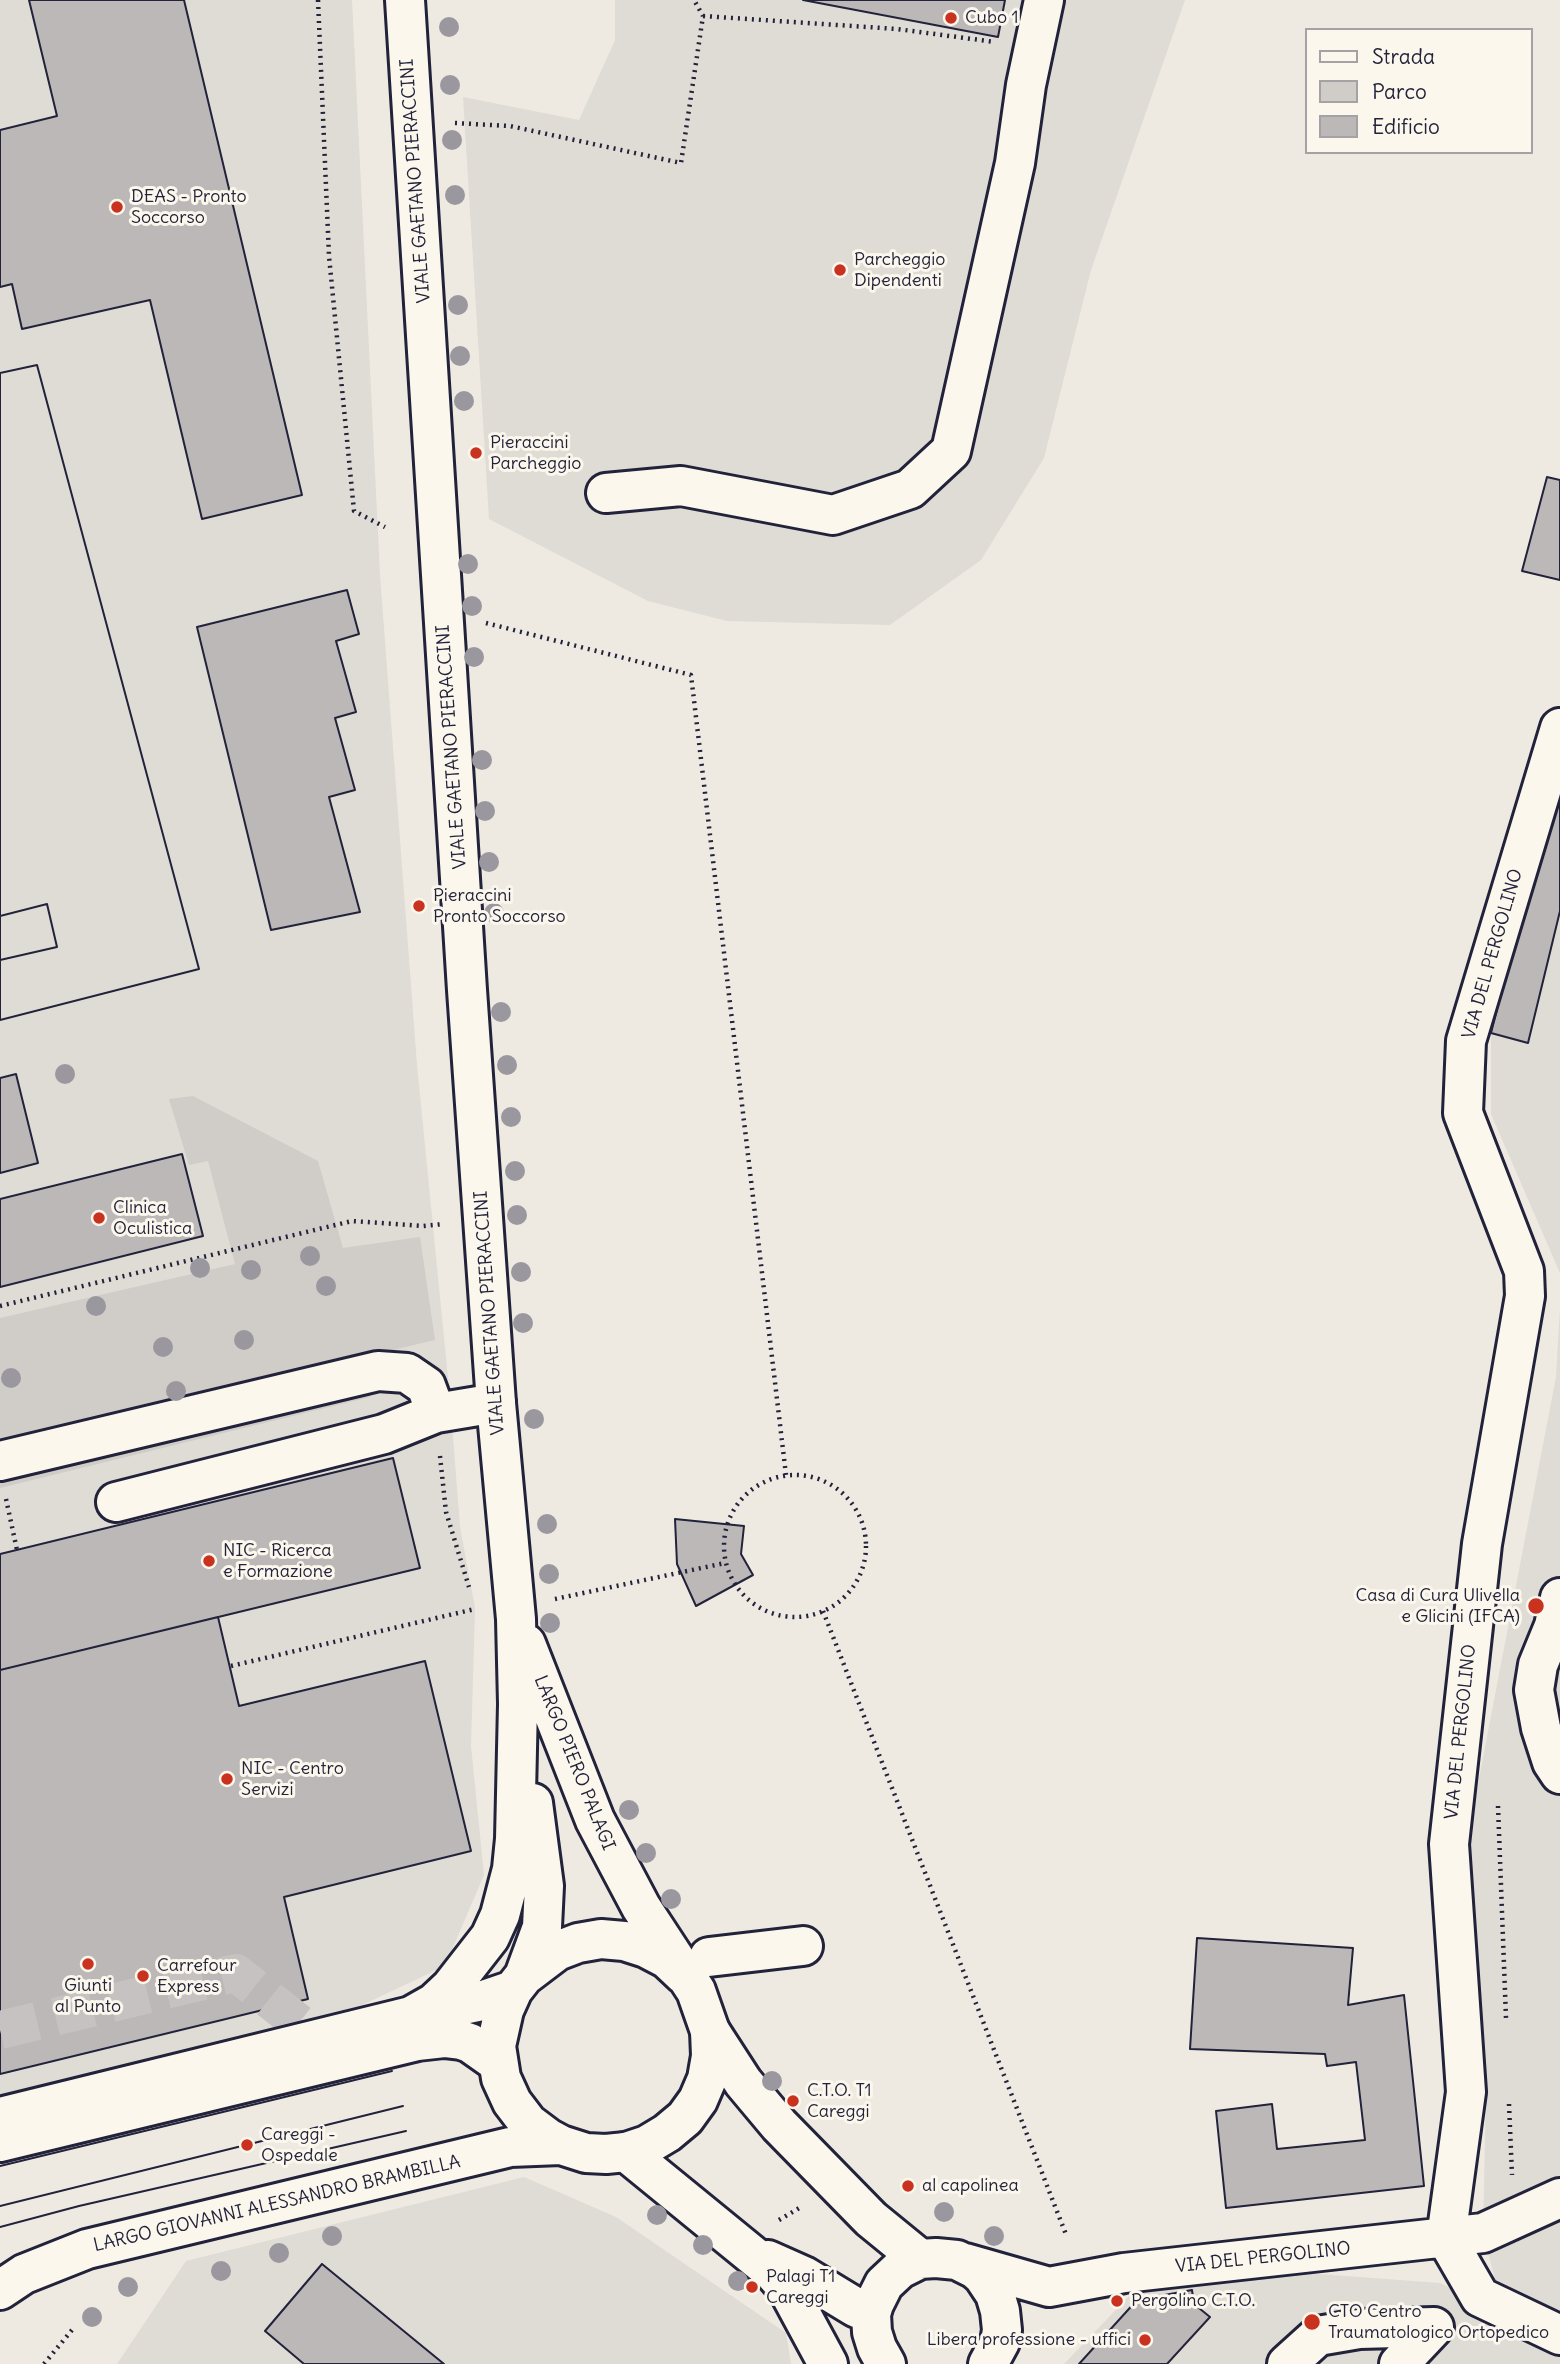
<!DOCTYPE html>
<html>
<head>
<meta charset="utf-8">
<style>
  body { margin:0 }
  #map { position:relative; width:1560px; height:2364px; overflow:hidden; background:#eeeae2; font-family:Delius,sans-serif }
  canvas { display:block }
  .legend { position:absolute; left:1305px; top:28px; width:228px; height:126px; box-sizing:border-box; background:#fbf7ec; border:2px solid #a4a2a5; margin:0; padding:9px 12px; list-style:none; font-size:21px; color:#22223b }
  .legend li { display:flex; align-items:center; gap:14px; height:35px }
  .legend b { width:35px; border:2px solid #a4a2a5 }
</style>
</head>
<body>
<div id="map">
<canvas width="1560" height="2364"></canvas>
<ul class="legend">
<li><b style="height:9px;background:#fbf7ec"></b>Strada</li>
<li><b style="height:19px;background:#d0cdc9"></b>Parco</li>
<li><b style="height:19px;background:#bcb8b8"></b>Edificio</li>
</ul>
</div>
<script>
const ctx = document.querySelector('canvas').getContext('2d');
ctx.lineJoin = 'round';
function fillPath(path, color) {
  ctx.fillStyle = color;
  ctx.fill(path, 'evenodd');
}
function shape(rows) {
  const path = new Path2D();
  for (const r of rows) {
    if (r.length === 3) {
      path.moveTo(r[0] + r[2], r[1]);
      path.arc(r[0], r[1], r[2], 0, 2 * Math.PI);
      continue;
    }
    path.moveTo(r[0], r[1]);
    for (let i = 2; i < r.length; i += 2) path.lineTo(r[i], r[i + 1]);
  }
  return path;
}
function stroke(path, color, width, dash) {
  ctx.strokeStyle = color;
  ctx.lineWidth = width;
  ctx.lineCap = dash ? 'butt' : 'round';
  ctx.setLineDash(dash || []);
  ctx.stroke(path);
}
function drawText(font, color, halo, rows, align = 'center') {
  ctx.font = font + ' Delius,sans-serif';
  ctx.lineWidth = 6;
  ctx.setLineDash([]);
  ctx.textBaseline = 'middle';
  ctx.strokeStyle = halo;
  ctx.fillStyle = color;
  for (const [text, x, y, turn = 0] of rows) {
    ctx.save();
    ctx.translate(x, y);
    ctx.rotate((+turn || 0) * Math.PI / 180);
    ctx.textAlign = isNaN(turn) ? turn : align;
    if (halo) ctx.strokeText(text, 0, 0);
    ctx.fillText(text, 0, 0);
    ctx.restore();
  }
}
fillPath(shape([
  [0,0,352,0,380,575,417,1065,450,1398,460,1527,475,1608,471,1746,484,1875,445,1966,358,2007,261,2038,0,2104],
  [615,0,1185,0,1091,270,1044,458,981,560,890,625,727,621,648,601,489,519,463,97,579,120,615,40],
  [1554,780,1560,781,1560,1273,1491,1114,1491,1033],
  [1560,1308,1560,2310,1497,2287,1483,2233,1486,2093,1468,1836,1556,1377],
  [524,2177,616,2217,786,2333,791,2364,117,2364,186,2261],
  [1305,2273,1440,2283,1560,2342,1560,2364,1064,2364,1134,2291]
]), '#dfdbd5');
fillPath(shape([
  [193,1096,318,1161,343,1248,420,1237,435,1340,0,1443,0,1318,235,1264,208,1161,189,1165,169,1099],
  [368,1387,370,1397,0,1488,0,1477]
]), '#d0cdc9');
const building = shape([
  [29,0,184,0,302,495,202,519,150,300,22,329,12,284,0,287,0,130,57,116,29,0],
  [803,0,1005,0,998,37,803,0],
  [37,365,199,969,0,1020,0,960,57,947,47,904,0,916,0,373,37,365],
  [37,365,199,969,0,1020,0,373,37,365],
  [1547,477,1560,480,1560,580,1522,571,1547,477],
  [347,590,359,634,336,641,356,712,335,718,355,790,329,797,360,912,271,930,197,627,347,590],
  [1554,780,1560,781,1560,911,1528,1043,1491,1033,1554,780],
  [47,904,57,947,0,960,0,916,47,904],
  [16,1074,38,1163,0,1173,0,1078,16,1074],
  [182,1154,203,1236,0,1287,0,1199,182,1154],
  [393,1458,420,1568,0,1670,0,1554,393,1458],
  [675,1519,744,1526,741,1554,753,1575,696,1606,677,1564,675,1519],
  [218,1617,239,1706,425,1661,471,1851,284,1897,308,1999,0,2074,0,1670,218,1617],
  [1197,1938,1353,1948,1348,2005,1404,1995,1424,2186,1226,2208,1216,2111,1272,2104,1277,2149,1365,2140,1356,2062,1327,2066,1325,2054,1190,2049,1197,1938],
  [322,2264,444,2364,304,2364,265,2331,322,2264],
  [1192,2290,1194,2304,1210,2317,1167,2364,1079,2364,1137,2300,1192,2290]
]);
fillPath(building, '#bcb8b8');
stroke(building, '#22223b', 2);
stroke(shape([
  [0,2030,236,1973,319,2039]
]), '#c5c2c1', 38, [38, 19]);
const minor = shape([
  [606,493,681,486,833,515,910,489,951,451,1015,163,1026,85,1044,0],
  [0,1461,378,1371,407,1373,426,1386,436,1413,496,1403],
  [116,1502,384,1434,436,1413],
  [1560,1598,1554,1626,1538,1665,1534,1690,1541,1728,1552,1762,1560,1774],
  [709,1957,803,1946],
  [710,2031,743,2082,779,2125,871,2219,920,2259],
  [0,2142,417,2041,444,2038,461,2040,470,2043,497,2062],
  [626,2152,773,2272,787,2288,828,2364],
  [1446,2238,1466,2092,1449,1844,1482,1544,1525,1296,1524,1271,1463,1113,1466,1041,1560,728],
  [1446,2238,1480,2297,1560,2335],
  [768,2260,804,2276,855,2307,871,2314],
  [965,2263,1049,2287,1124,2273,1483,2233,1560,2198],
  [886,2364,877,2348,872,2332,871,2314,874,2304,884,2284,900,2269,920,2259,936,2258,957,2260,975,2269,983,2276,995,2294,1000,2311,1002,2330,1000,2342,988,2364],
  [1287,2364,1318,2336,1359,2329,1434,2327,1399,2364]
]);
const major = shape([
  [405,0,467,990,496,1403,516,1619,518,1704,515,1839,512,1869,500,1915,490,1937,451,1987,434,2003,411,2016],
  [526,1644,595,1820,641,1907,696,1991,710,2031,711,2056,707,2079,698,2100,685,2118,667,2133,647,2145,626,2152,606,2154,586,2153,561,2145,548,2138,528,2123,512,2102,501,2078,496,2046,504,2010,513,1990,524,1976,557,1951,578,1943,601,1939,624,1941,646,1948,667,1959,684,1975],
  [524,1976,542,1927,544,1886,533,1803],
  [0,2117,411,2016,478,2002,513,1990],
  [0,2290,24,2274,87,2249,510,2147,561,2145]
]);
stroke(minor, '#22223b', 44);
stroke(major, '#22223b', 44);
stroke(shape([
  [318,0,329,256,354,511,385,527],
  [703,16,897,29,995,42],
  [455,123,510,126,681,163,703,16,694,0],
  [486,623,691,675,786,1475],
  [0,1306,352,1221,423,1226,444,1224],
  [440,1456,446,1512,469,1587],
  [795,1546,71],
  [6,1499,17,1550],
  [555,1599,725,1563],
  [823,1611,1067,2237],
  [231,1666,475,1609],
  [1498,1806,1506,2018],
  [1509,2104,1512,2175],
  [779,2220,801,2207],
  [44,2364,72,2330]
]), '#22223b', 4.5, [2, 5]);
stroke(minor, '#fbf7ec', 38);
stroke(major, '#fbf7ec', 38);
stroke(shape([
  [0,2166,392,2071],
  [0,2206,403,2106],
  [0,2227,79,2206,406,2131]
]), '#22223b', 2);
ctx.fillStyle = '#9a989e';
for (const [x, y] of [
  [449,27],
  [450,85],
  [452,140],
  [455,195],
  [458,305],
  [460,356],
  [464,401],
  [468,564],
  [472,606],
  [474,657],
  [482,760],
  [485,811],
  [489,862],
  [494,913],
  [501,1012],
  [507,1065],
  [65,1074],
  [511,1117],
  [515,1171],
  [517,1215],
  [310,1256],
  [200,1268],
  [251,1270],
  [521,1272],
  [326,1286],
  [96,1306],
  [523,1323],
  [244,1340],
  [163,1347],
  [11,1378],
  [176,1391],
  [534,1419],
  [547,1524],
  [549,1574],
  [550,1623],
  [629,1810],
  [646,1853],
  [671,1899],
  [772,2081],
  [944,2212],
  [657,2215],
  [332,2236],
  [994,2236],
  [703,2245],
  [279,2253],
  [221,2271],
  [738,2281],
  [128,2287],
  [92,2317]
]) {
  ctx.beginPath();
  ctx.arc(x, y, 10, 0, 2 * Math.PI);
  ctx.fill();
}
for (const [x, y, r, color] of [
  [951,18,7,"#c8321e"],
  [117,207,7,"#c8321e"],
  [840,270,7,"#c8321e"],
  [476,453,7,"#c8321e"],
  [419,906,7,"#c8321e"],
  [99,1218,7,"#c8321e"],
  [209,1561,7,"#c8321e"],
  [1536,1606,9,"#c8321e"],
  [227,1779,7,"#c8321e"],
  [88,1964,7,"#c8321e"],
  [143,1976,7,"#c8321e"],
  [793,2101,7,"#c8321e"],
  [247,2145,7,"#c8321e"],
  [908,2186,7,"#c8321e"],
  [752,2287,7,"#c8321e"],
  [1117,2301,7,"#c8321e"],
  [1312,2322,9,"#c8321e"],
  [1145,2340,7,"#c8321e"]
]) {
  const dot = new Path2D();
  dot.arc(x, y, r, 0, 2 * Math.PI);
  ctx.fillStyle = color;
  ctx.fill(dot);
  stroke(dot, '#fbf7ec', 2.5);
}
drawText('18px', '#22223b', '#fbf7ec', [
  ["Cubo 1",965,18],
  ["DEAS - Pronto",131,197],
  ["Soccorso",131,218],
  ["Parcheggio",854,260],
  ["Dipendenti",854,281],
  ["Pieraccini",490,443],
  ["Parcheggio",490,464],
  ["Pieraccini",433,896],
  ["Pronto Soccorso",433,917],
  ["Clinica",113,1208],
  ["Oculistica",113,1229],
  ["NIC - Ricerca",223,1551],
  ["e Formazione",223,1572],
  ["Casa di Cura Ulivella",1520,1596,"right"],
  ["e Glicini (IFCA)",1520,1617,"right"],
  ["NIC - Centro",241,1769],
  ["Servizi",241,1790],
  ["Carrefour",157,1966],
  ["Express",157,1987],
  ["Giunti",88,1986,"center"],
  ["al Punto",88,2007,"center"],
  ["C.T.O. T1",807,2091],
  ["Careggi",807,2112],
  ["Careggi -",261,2135],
  ["Ospedale",261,2156],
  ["al capolinea",922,2186],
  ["Palagi T1",766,2277],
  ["Careggi",766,2298],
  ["Pergolino C.T.O.",1131,2301],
  ["CTO Centro",1328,2312],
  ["Traumatologico Ortopedico",1328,2333],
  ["Libera professione - uffici",1131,2340,"right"]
], 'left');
drawText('18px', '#22223b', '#fbf7ec', [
  ["VIALE GAETANO PIERACCINI",416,181,-94],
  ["VIALE GAETANO PIERACCINI",452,747,-94],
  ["VIA DEL PERGOLINO",1493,954,-74],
  ["VIALE GAETANO PIERACCINI",490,1313,-94],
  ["VIA DEL PERGOLINO",1461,1732,-84],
  ["LARGO PIERO PALAGI",574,1763,68],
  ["LARGO GIOVANNI ALESSANDRO BRAMBILLA",277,2204,-13],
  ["VIA DEL PERGOLINO",1263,2258,-6]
]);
</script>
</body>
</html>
